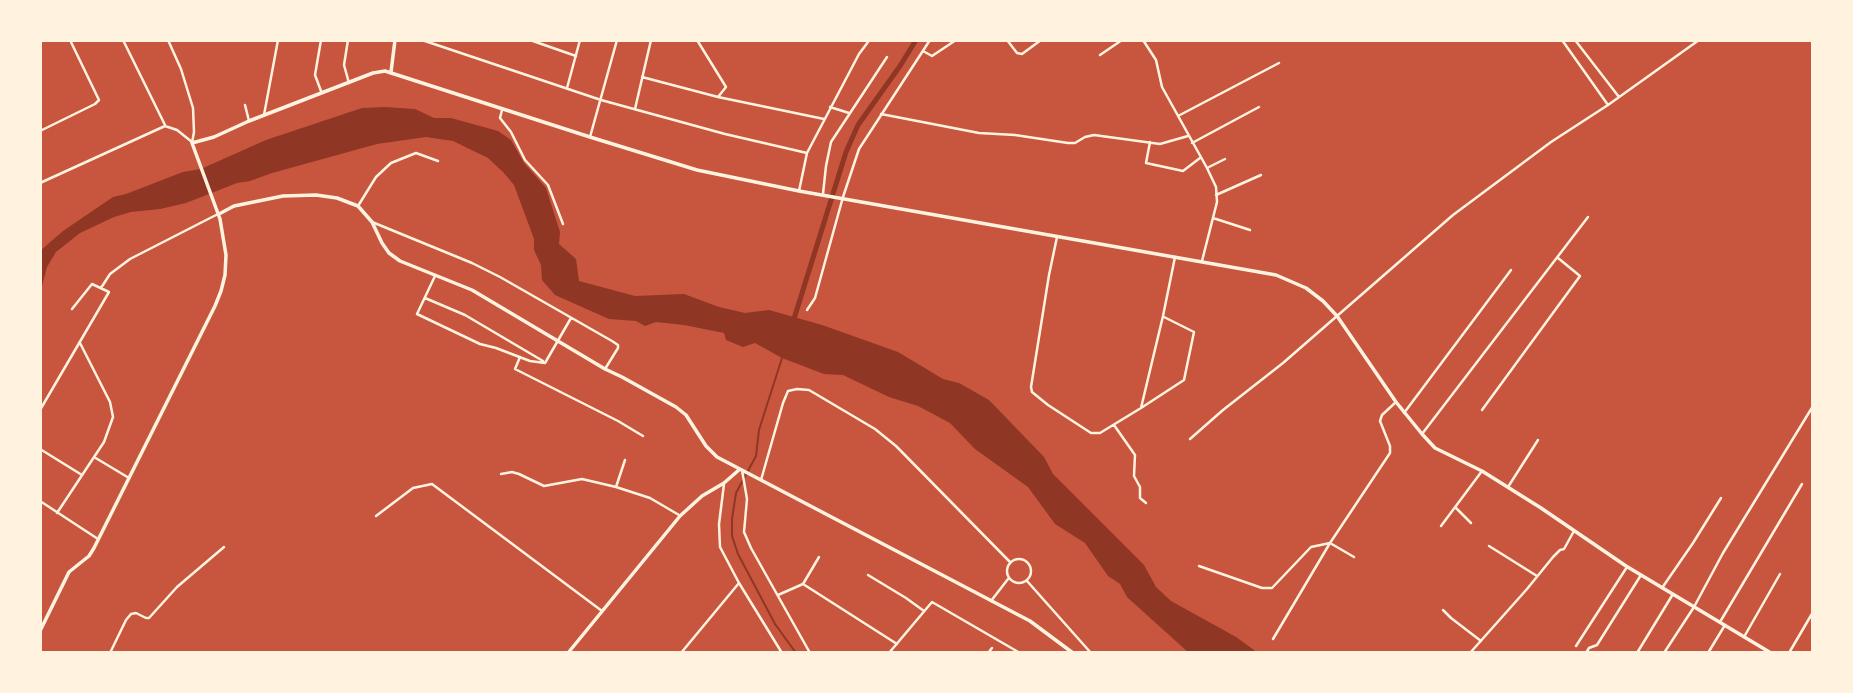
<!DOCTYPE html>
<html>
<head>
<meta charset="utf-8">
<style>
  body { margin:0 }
  #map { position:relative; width:1853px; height:693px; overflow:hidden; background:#c8553d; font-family:Arial,sans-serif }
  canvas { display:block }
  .frame { position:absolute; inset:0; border:42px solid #fff3e0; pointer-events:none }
</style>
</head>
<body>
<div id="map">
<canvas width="1853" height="693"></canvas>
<div class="frame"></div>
</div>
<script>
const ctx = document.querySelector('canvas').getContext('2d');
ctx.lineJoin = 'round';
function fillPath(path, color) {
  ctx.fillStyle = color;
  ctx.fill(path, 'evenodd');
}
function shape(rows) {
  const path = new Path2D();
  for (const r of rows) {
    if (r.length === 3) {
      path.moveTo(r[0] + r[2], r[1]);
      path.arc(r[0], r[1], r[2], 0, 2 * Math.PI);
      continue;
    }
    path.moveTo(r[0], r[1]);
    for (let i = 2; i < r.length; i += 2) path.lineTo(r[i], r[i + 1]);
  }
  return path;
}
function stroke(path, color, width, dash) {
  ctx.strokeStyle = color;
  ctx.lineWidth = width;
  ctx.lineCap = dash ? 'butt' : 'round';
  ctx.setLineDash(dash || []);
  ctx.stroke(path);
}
fillPath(shape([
  [385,107,415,109,434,118,451,118,498,131,511,140,524,163,546,188,560,232,559,244,576,259,579,281,635,296,684,294,719,307,745,313,769,310,822,325,898,352,943,379,959,383,989,400,1044,457,1053,474,1144,565,1156,587,1171,601,1236,637,1258,653,1189,653,1127,597,1120,584,1108,576,1085,543,1055,524,1028,487,975,449,950,423,918,406,889,397,843,375,824,374,782,358,755,343,743,347,726,340,724,333,684,325,656,322,645,326,636,321,609,319,555,295,542,280,541,265,534,250,534,239,514,185,503,172,488,158,453,141,426,137,377,144,272,173,250,181,237,183,186,203,160,209,131,212,114,217,80,233,56,252,47,267,40,294,40,251,63,231,113,197,126,194,183,172,201,169,266,140,362,108]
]), '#8f3625');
stroke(shape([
  [782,358,759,430,756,456,736,493,732,519,732,536,738,554,775,624,796,653]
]), '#8f3625', 2);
stroke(shape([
  [793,322,846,152,858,125,900,66,916,40]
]), '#8f3625', 5);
stroke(shape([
  [123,40,165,125],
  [168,40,181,69,193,108,194,132,192,143],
  [348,40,344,65,349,83],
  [422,40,601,100,725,134,807,153],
  [530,40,576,56],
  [697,40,726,87,718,97],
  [1007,40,1017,53,1022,54,1041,40],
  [1143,40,1156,60,1162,87,1207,168,1216,187,1217,202,1202,261],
  [1562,40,1608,105],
  [1575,40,1619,97],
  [923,51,932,56,956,40],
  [1100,55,1122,40],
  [642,77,718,97,824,119],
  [567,88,580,40],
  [321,91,315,75,321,40],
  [245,105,249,121],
  [830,107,849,113],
  [635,109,651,40],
  [502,110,500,118,511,132,525,160,548,185,563,224],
  [881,114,979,133,1015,135,1068,143,1075,143,1085,137,1094,135,1160,144,1188,136],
  [264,115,278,40],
  [1178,116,1279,63],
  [165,126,177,130,192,142],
  [40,131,95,104,99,100,70,40],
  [590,137,617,40],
  [1150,142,1146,163,1183,171,1200,158],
  [1192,143,1259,107],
  [1207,168,1225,159],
  [40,183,165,126],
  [799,191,807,153,859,54,868,42],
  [823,194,826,166,831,142,887,57],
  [1216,195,1261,175],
  [358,206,376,177,391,163,416,153,438,161],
  [1213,218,1250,230],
  [372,222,472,263,500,277,612,341,618,345,618,348,605,369],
  [1057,237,1049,275,1031,387,1032,392,1048,405,1091,433,1100,433,1141,408,1163,316,1175,257],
  [435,276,417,314,480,344,496,348,530,361,545,363],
  [101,288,110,274,130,259,218,214],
  [425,298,465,315,543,361],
  [807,310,815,298,843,197,859,149,930,40],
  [520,357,515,369,618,421,643,436],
  [545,363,571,318],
  [1141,408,1184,380,1194,332,1164,317],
  [40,410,109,292,92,284,72,309],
  [1482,410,1580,276,1558,258],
  [1404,413,1511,270],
  [1114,425,1135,455,1134,476,1140,487,1140,498,1146,503],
  [1422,434,1588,217],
  [1190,439,1223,410,1283,363,1453,215,1551,142,1608,105,1699,40],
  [40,449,82,475],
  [94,457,129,478],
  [742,470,747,499,744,532,751,548,810,653],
  [501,474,512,472,519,474,544,486,582,479,616,487,650,498,679,515],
  [761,480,783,403,788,391,797,389,809,390,875,429,896,446,1010,562],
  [724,484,719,524,720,547,739,583,782,653],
  [616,487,625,460],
  [1508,487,1538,440],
  [40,501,98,539],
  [1456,508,1471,523],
  [57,513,104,442,113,417,110,402,80,343],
  [376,516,413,488,432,484,602,611],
  [1441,526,1482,471],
  [1489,546,1537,576],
  [819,557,803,584,897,644],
  [1019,571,12],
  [1199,566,1262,588,1272,588,1311,547,1330,543,1354,557],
  [868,575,906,598,924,611],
  [1027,581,1091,653],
  [1662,588,1693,543,1721,498],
  [778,595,803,584],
  [991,601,1008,579],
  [1443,610,1451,618,1481,641],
  [1720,622,1802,484],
  [1744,637,1780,574],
  [1273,639,1330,543,1390,453,1390,446,1380,421,1382,415,1396,402],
  [1576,646,1627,567],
  [110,653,126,620,131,614,136,613,146,618,149,618,177,587,224,547],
  [681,653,739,583],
  [889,653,932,602,1020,653],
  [988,653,992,648],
  [1470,653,1527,589,1553,557,1560,550,1564,549,1574,531],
  [1586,653,1589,648,1597,645,1641,575],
  [1637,653,1673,594],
  [1664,653,1694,607,1723,553,1813,406],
  [1708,653,1725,625],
  [1789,653,1813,612]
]), '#fff3e0', 2.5);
stroke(shape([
  [391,72,395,40],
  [219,214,234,206,283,196,316,195,337,198,358,206,372,222,382,243,389,253,400,261,472,290,605,369,622,377,676,407,686,415,706,446,717,457,1030,621,1073,653],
  [40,631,69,572,89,556,94,548,215,306,221,291,225,275,226,255,220,219,192,143,214,137,249,121,373,73,385,71,590,137,697,170,799,191,1276,275,1306,288,1323,301,1337,316,1396,402,1422,434,1435,448,1482,471,1541,508,1626,566,1771,653],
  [568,653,680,516,702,496,724,483,740,469]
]), '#fff3e0', 3.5);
</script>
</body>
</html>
